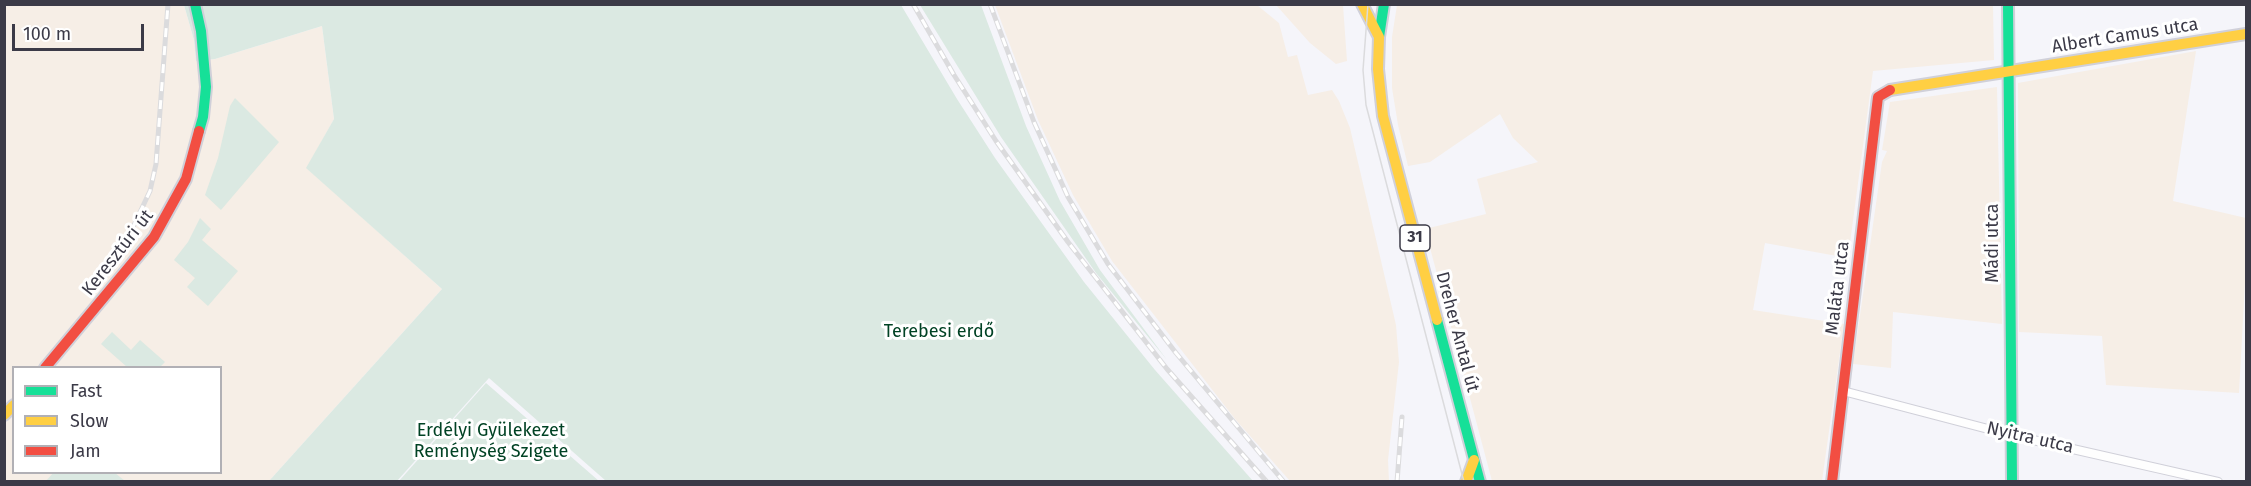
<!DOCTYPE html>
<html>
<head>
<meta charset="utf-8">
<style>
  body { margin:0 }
  #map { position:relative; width:2251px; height:486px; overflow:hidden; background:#f5f5fa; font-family:"Fira Sans",sans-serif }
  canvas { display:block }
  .frame { position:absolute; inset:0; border:6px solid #3b3a47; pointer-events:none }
  .legend { position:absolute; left:12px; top:366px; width:210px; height:108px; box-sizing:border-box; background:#fff; border:2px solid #b1b0b5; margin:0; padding:8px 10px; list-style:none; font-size:18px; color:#3b3a47 }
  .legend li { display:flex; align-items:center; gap:12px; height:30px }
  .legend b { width:30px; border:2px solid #b1b0b5 }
  .scale { position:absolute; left:12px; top:24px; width:132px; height:27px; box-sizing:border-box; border:3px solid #3b3a47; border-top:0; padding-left:8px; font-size:18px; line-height:21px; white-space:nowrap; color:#3b3a47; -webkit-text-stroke:4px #fff; paint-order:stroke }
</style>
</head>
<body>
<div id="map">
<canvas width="2251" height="486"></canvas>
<div class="frame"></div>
<ul class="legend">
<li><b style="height:8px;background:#16e098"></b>Fast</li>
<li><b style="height:8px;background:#ffcf43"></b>Slow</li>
<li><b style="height:8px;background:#f24e42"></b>Jam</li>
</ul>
<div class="scale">100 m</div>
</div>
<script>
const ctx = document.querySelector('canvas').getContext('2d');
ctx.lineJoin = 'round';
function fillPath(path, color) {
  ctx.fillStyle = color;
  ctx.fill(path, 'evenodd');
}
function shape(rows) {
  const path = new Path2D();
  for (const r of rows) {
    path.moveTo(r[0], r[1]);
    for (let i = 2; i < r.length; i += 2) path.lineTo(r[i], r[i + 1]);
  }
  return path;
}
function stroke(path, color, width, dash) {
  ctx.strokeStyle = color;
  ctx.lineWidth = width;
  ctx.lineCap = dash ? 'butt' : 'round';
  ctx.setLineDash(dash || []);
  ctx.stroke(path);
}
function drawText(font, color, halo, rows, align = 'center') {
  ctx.font = font + ' "Fira Sans",sans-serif';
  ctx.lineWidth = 6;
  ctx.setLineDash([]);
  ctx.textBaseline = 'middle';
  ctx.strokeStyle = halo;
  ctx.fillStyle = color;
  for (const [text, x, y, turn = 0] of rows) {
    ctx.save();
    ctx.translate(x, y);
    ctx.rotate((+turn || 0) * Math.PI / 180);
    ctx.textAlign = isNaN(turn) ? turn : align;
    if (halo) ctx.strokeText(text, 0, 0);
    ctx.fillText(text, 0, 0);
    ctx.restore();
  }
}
fillPath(shape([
  [4,5,184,5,194,40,196,61,215,59,322,26,334,119,307,168,442,289,269,481,5,481],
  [14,368,220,368,220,472,14,472],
  [995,5,1257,5,1279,23,1288,57,1297,55,1308,95,1332,90,1339,101,1350,128,1396,325,1399,362,1388,460,1389,481,1290,481,1235,419,1112,261,1073,195,1038,120],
  [1276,5,1343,5,1347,61,1336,64,1310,43],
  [1397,5,1993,5,1994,60,1873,71,1848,258,1765,243,1753,310,1844,324,1822,481,1492,481,1425,229,1486,214,1477,179,1538,162,1513,138,1500,114,1430,162,1408,166,1398,125,1392,88,1392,37],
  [2196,51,2173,201,2246,218,2246,264,2239,393,2106,385,2102,336,2019,332,2018,83],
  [1997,87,2002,324,1893,312,1891,368,1853,364,1882,162,1887,151,1882,150,1890,102]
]), '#f6eee6');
fillPath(shape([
  [184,5,901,5,957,99,995,158,1084,282,1155,370,1253,481,606,481,489,378,397,481,269,481,442,289,306,168,334,119,322,26,215,59,196,61,194,40],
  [920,5,981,5,1026,126,1060,201,1100,270,1167,360,1096,273,1001,137],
  [235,98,279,142,221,210,205,195,218,158,230,106],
  [200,218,211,229,202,240,238,271,208,306,187,287,195,278,174,260,188,242],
  [112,332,131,350,140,340,165,362,160,367,127,367,101,344],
  [486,383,599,481,399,481],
  [54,472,115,473,125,481,46,481]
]), '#dbe9e2');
const street = shape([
  [1843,391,2011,435,2218,482]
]);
const fast = shape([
  [195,4,201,31,206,87,203,117,199,131],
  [2008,4,2012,482],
  [1379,37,1384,4],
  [1437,320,1480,482]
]);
const slow = shape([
  [1362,4,1379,37,1378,69,1383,116,1437,320],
  [1890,90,2246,34],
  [4,415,14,405],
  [1466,482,1474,460]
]);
const jam = shape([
  [45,368,154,237,186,179,199,131],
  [1832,482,1878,97,1890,90]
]);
stroke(street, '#d0d0d9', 10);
stroke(fast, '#d0d0d9', 14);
stroke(slow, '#d0d0d9', 14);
stroke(jam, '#d0d0d9', 14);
stroke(street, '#fefefe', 8);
stroke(fast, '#16e098', 10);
stroke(slow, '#ffcf43', 10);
stroke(jam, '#f24e42', 10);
stroke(shape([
  [1368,4,1363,70,1366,105,1464,482]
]), '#dbdbdd', 1.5);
const rail = shape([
  [913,4,954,75,996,141,1068,242,1167,369,1267,482],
  [990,4,1034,122,1068,197,1108,264,1176,353,1284,482],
  [105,277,126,242,150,191,156,164,168,4],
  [1397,482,1402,417]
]);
stroke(rail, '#dbdbdd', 5);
stroke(rail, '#fff', 3, [9]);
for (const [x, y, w] of [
  [1415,238,30]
]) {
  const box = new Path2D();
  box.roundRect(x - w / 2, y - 13, w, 26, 4.5);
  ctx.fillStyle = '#fff';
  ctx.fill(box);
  stroke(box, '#3b3a47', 1.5);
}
drawText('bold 16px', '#3b3a47', null, [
  ["31",1415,238]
]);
drawText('18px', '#3b3a47', '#fff', [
  ["Albert Camus utca",2125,36,-9],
  ["Mádi utca",1993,243,-90],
  ["Keresztúri út",118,253,-52],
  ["Maláta utca",1838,288,-83],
  ["Dreher Antal út",1457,332,75],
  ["Nyitra utca",2030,438,13]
]);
drawText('18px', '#004224', '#fff', [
  ["Terebesi erdő",939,332],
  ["Erdélyi Gyülekezet",491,431],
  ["Reménység Szigete",491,452]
]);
</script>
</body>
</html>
